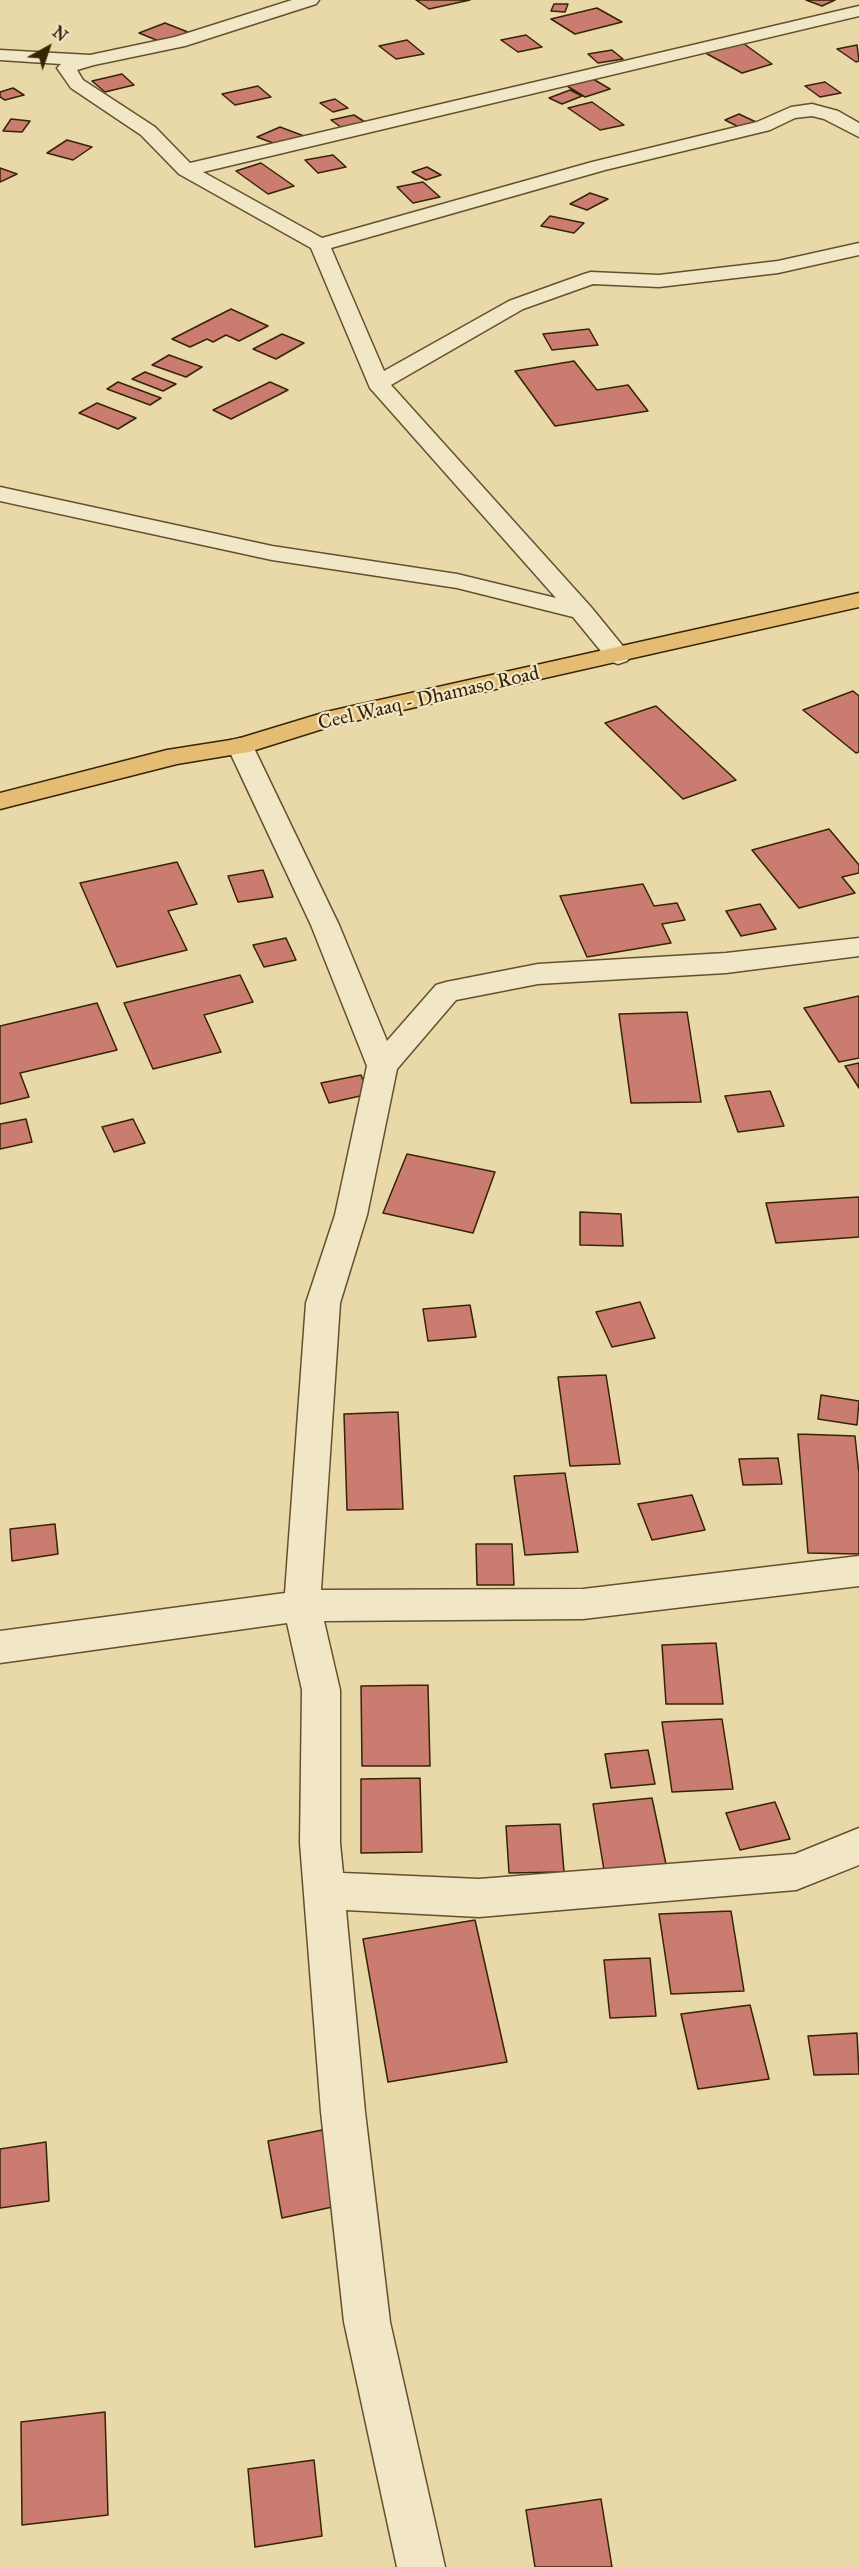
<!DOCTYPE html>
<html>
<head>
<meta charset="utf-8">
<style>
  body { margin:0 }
  #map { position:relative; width:859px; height:2567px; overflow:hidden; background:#ead9a8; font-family:"IM FELL Great Primer",serif }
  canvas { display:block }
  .north { position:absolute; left:18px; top:18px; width:60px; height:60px; -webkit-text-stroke:4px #f1e6c6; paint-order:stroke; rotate:40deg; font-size:16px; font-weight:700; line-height:24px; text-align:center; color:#372305 }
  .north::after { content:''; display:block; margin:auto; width:21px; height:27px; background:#372305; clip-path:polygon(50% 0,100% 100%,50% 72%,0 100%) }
</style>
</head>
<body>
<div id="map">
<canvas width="859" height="2567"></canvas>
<div class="north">N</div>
</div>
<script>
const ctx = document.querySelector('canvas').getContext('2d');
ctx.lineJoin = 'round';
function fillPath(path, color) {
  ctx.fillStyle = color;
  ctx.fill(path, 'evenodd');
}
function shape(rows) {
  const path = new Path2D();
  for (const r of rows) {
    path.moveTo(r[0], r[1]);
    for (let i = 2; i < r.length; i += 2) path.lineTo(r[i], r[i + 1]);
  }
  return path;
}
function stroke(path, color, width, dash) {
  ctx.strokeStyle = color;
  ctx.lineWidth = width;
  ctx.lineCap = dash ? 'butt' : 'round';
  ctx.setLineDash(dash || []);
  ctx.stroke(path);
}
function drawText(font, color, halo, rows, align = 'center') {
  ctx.font = font + ' "IM FELL Great Primer",serif';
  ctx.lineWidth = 4.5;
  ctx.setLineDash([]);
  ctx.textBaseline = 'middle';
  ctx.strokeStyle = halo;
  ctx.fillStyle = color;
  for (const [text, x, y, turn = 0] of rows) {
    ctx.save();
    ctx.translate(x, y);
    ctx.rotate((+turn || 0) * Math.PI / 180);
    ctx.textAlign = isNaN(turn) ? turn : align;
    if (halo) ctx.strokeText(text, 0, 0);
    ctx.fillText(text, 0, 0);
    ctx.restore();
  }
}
const building = shape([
  [416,0,470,0,429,9,416,0],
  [806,0,835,0,822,6,806,0],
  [554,4,568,4,565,12,551,11,554,4],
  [597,8,622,22,575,34,551,19,597,8],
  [165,23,193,34,166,44,139,33,165,23],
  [526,35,542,47,518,52,501,40,526,35],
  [407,40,424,54,396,59,379,46,407,40],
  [740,41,772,64,742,73,700,50,740,41],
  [857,45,859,61,856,62,837,49,857,45],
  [612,50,623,59,598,63,588,54,612,50],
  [122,74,134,85,105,92,92,81,122,74],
  [593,79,610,89,585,97,567,86,593,79],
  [825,82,841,93,820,97,805,86,825,82],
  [258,86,271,97,235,105,222,94,258,86],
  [13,88,24,95,5,100,0,97,0,92,13,88],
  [570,90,582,96,562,104,549,98,570,90],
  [335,99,348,108,333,112,320,103,335,99],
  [592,102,624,125,600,130,568,108,592,102],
  [739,114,756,122,741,128,725,120,739,114],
  [354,115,365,122,342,128,331,120,354,115],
  [11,119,30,121,22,132,3,131,11,119],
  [280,127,304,136,281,146,257,137,280,127],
  [67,140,92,147,73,160,47,153,67,140],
  [333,155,346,167,318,173,305,160,333,155],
  [261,163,294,186,268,194,236,171,261,163],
  [427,167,441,175,426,180,412,172,427,167],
  [0,168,17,174,0,182,0,168],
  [423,182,440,197,413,203,397,187,423,182],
  [590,193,608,199,587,210,570,204,590,193],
  [550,216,584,223,574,233,541,226,550,216],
  [231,309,268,326,239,341,226,335,213,342,207,339,190,347,172,339,231,309],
  [589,329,598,345,552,350,543,334,589,329],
  [282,334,304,343,276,359,253,349,282,334],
  [169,355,202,367,186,377,152,365,169,355],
  [574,361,597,390,628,385,648,411,555,426,515,371,574,361],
  [145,372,176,384,163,391,132,379,145,372],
  [118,382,161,398,150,405,107,389,118,382],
  [270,382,288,390,231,419,213,410,270,382],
  [97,403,136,418,118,429,79,413,97,403],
  [853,691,859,696,859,752,856,753,803,710,853,691],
  [656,706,736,780,683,799,605,723,656,706],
  [829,829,859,865,859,873,842,877,855,893,799,908,752,850,829,829],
  [177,862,197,904,168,911,187,950,117,967,80,883,177,862],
  [263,870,273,897,238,902,228,876,263,870],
  [643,884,654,906,677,903,685,920,662,924,671,943,587,957,560,896,643,884],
  [760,904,776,929,741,936,726,911,760,904],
  [286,938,296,960,264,967,253,945,286,938],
  [240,975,253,1002,204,1015,221,1052,153,1069,124,1003,240,975],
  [859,996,859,1058,839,1062,804,1008,859,996],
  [97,1003,117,1050,20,1073,29,1097,0,1104,0,1026,97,1003],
  [687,1012,701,1102,631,1103,619,1014,687,1012],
  [859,1063,859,1088,845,1066,859,1063],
  [361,1075,369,1094,329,1103,321,1083,361,1075],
  [770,1091,784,1126,738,1132,725,1096,770,1091],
  [26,1119,32,1142,0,1149,0,1124,26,1119],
  [133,1119,145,1143,114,1152,102,1127,133,1119],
  [407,1154,495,1172,473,1233,383,1213,407,1154],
  [859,1197,859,1237,776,1243,766,1203,859,1197],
  [580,1212,621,1214,623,1246,580,1245,580,1212],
  [640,1302,655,1338,612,1347,596,1312,640,1302],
  [470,1305,476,1337,428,1341,423,1309,470,1305],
  [606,1375,620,1464,570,1466,558,1377,606,1375],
  [821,1395,859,1401,857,1425,818,1419,821,1395],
  [398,1412,403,1509,347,1510,344,1414,398,1412],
  [798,1434,855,1436,859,1474,859,1554,808,1553,798,1434],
  [778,1458,782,1484,743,1485,739,1459,778,1458],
  [565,1473,578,1552,525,1555,514,1476,565,1473],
  [692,1495,705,1530,652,1540,638,1504,692,1495],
  [55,1524,58,1554,12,1561,10,1529,55,1524],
  [476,1544,512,1544,514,1585,477,1585,476,1544],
  [716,1643,723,1704,666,1704,662,1645,716,1643],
  [428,1685,430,1766,362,1766,361,1686,428,1685],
  [722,1719,733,1789,672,1792,662,1722,722,1719],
  [648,1750,655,1784,611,1788,605,1754,648,1750],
  [420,1778,422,1852,361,1853,361,1779,420,1778],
  [652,1798,666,1864,604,1870,593,1804,652,1798],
  [775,1802,790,1839,740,1850,726,1813,775,1802],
  [560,1824,564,1872,509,1873,506,1826,560,1824],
  [731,1911,744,1991,671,1994,659,1914,731,1911],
  [475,1920,507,2062,388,2082,363,1939,475,1920],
  [650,1958,656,2016,610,2018,604,1960,650,1958],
  [750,2005,769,2079,698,2089,681,2014,750,2005],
  [857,2033,859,2074,814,2075,808,2036,857,2033],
  [322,2130,337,2206,282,2218,268,2141,322,2130],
  [46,2142,49,2201,0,2208,0,2149,46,2142],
  [105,2412,108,2515,22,2525,21,2422,105,2412],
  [314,2460,322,2536,255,2547,248,2469,314,2460],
  [601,2499,612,2567,535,2567,526,2510,601,2499]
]);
fillPath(building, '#c97c6f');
stroke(building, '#372305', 1.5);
const minor = shape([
  [292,0,319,0,316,4,185,46,94,65,77,70,83,80,155,127,190,163,859,6,859,16,203,172,322,238,592,162,757,122,791,107,812,104,838,111,859,123,859,137,824,119,812,116,795,118,770,130,605,170,331,248,384,371,509,301,584,274,591,272,659,275,778,261,859,243,859,255,778,273,659,287,593,284,523,309,391,385,591,607,631,656,627,661,618,664,609,661,573,617,457,588,272,560,0,501,0,487,272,546,457,574,556,598,370,388,311,248,179,174,141,135,71,88,57,68,61,64,0,60,0,50,90,55,175,37,292,0],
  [240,738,249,740,253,746,339,925,387,1041,436,985,446,982,538,964,726,953,859,938,859,956,726,973,538,984,456,1000,397,1069,367,1215,340,1303,321,1590,583,1589,859,1556,859,1586,583,1619,324,1621,340,1690,340,1843,343,1873,479,1879,795,1854,859,1828,859,1865,796,1890,479,1917,346,1910,365,2112,390,2322,445,2567,397,2567,344,2322,321,2112,300,1843,302,1690,287,1623,0,1663,0,1631,285,1593,306,1303,335,1215,367,1066,311,925,227,746,231,740,240,738]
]);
const major = shape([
  [859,593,859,607,332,726,249,752,177,764,0,809,0,793,167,750,237,739,326,712,859,593]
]);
stroke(minor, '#64502e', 3);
stroke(major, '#372305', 3);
fillPath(minor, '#f1e6c6');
fillPath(major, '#e5bc74');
drawText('20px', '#372305', '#f1e6c6', [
  ["Ceel Waaq - Dhamaso Road",429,699,-13]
]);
</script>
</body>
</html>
